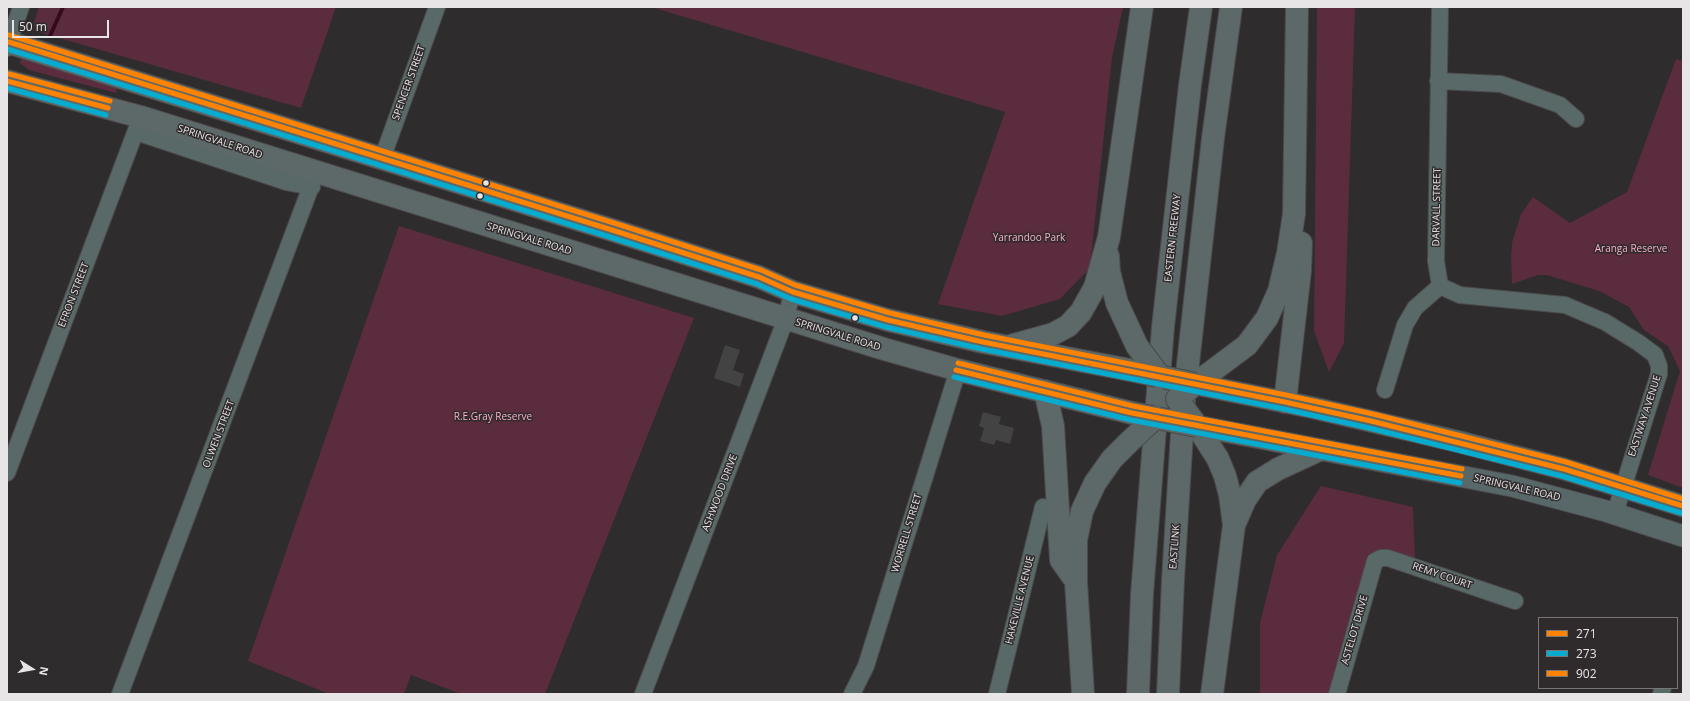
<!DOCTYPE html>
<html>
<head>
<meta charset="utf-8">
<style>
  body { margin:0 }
  #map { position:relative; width:1690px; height:701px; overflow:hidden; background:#2e2c2d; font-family:"Open Sans",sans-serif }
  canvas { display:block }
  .frame { position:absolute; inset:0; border:8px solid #e8e5e6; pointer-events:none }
  .legend { position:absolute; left:1538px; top:617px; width:140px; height:72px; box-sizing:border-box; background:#2f2b2c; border:1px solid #797576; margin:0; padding:5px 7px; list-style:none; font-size:12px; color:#e8e5e6 }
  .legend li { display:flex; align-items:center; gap:8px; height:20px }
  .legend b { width:20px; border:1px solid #797576 }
  .north { position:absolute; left:12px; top:649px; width:40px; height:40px; -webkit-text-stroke:3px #2f2b2c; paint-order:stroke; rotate:101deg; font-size:11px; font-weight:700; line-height:16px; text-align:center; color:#e8e5e6 }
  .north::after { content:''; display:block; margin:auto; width:14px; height:18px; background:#e8e5e6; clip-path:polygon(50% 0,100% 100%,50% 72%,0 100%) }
  .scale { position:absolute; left:12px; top:20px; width:97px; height:18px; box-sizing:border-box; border:2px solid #e8e5e6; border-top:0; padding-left:5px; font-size:12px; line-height:14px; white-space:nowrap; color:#e8e5e6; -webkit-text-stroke:3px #2f2b2c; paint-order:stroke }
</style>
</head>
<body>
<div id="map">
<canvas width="1690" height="701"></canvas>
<div class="frame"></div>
<ul class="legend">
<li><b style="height:5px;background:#ff8200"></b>271</li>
<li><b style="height:5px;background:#06acd0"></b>273</li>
<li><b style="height:5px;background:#ff8200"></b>902</li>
</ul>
<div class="north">N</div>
<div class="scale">50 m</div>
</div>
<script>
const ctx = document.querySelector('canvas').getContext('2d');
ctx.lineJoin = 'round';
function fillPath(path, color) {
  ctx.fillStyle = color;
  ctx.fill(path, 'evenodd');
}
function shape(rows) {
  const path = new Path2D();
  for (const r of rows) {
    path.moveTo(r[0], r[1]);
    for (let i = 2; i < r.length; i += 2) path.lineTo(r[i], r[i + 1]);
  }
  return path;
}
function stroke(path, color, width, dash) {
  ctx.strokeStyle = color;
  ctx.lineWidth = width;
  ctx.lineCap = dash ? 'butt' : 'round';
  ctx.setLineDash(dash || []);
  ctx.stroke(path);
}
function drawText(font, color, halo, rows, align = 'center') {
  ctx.font = font + ' "Open Sans",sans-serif';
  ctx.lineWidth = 3;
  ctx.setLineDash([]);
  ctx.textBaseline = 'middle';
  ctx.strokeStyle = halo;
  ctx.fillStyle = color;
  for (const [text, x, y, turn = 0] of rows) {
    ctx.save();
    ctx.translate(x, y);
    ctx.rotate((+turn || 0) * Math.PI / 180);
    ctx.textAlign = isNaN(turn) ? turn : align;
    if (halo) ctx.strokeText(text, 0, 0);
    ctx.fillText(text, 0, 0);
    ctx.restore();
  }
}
fillPath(shape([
  [39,7,336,7,301,108,35,31,34,23],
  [651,7,1123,7,1112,57,1090,268,1060,299,1002,316,938,304,1005,112],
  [1317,7,1355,7,1344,343,1329,372,1314,331],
  [21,59,35,60,117,88,116,93,29,70,20,63],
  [1676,59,1683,61,1683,488,1648,475,1680,371,1668,346,1644,330,1629,307,1599,291,1547,275,1538,275,1512,284,1511,257,1512,243,1521,214,1533,197,1570,223,1627,192],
  [399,226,694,318,545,694,461,694,411,675,404,694,329,694,248,661],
  [1321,486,1413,507,1415,561,1381,551,1331,694,1260,694,1260,623,1277,555]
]), '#5b2c3e');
stroke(shape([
  [50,36,63,7]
]), '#360a1e', 4);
fillPath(shape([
  [725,345,740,350,733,370,744,374,740,387,714,378],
  [983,412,1001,417,999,424,1014,428,1010,444,996,440,994,445,980,441,984,428,979,426]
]), '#444343');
const minor = shape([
  [7,48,21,7],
  [1438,81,1501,84,1560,105,1576,119],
  [136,132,286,182,312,187],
  [382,159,437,7],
  [1440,286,1460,295,1565,305,1605,322,1639,343,1655,355,1659,366,1659,374,1615,513],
  [1385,390,1405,325,1415,308,1440,286,1436,261,1440,7],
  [7,473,141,117],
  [120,694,316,173],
  [643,694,782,329,793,292],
  [852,694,866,666,958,370],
  [997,694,1043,507],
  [1337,694,1375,561,1381,558,1388,558,1515,601],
  [1661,694,1663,688]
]);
const major = shape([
  [1195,384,1314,408,1460,442,1564,469,1683,506],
  [1197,426,1512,486,1606,511,1683,536]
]);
const highway = shape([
  [7,42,612,230,759,277,793,292,888,320,983,342,1135,371],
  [7,81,141,117,884,349,958,370,1132,413],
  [1108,256,1109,272,1117,303,1137,346],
  [1013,345,1053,334,1068,326,1081,312,1095,287,1109,237,1142,7],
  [1195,384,1247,345,1267,318,1279,291,1288,253,1294,214,1297,7],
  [1045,391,1053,426,1061,560,1073,577],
  [1285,402,1300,271,1301,243],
  [1197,426,1218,459,1225,476,1230,495,1234,525,1212,694],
  [1234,525,1245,500,1257,482,1278,469,1319,450],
  [1083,694,1076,582,1076,540,1082,511,1095,483,1112,459,1129,442],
  [1138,694,1142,594,1163,327,1190,85,1201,7],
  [1168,694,1173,580,1184,400,1213,138,1231,7]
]);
stroke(minor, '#4c4a4b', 18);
stroke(major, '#4c4a4b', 23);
stroke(highway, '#4c4a4b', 24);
stroke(minor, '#596968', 16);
stroke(major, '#586868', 21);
stroke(highway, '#5d6868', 22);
const highwayBridge = shape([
  [1137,346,1161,378],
  [1135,371,1195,384],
  [1195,384,1177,399,1197,426],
  [1132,413,1197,426],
  [1129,442,1156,417]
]);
stroke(highwayBridge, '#4c4a4b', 24, []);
stroke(highwayBridge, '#5d6868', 22);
stroke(shape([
  [9,42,612,230,759,277,793,292,888,320,983,342,1285,402,1371,421,1564,469,1683,506],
  [7,81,108,108],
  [956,370,1132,413,1461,476]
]), '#ff8200', 5);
stroke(shape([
  [7,49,610,237,757,284,791,299,886,327,982,349,1284,409,1369,428,1562,476,1681,513],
  [7,88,106,115],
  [954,377,1131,420,1460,483]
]), '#06acd0', 5);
stroke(shape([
  [9,35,614,223,761,270,795,285,890,313,984,335,1286,395,1373,414,1566,462,1683,499],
  [9,74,110,101],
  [958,363,1133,406,1462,469]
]), '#ff8200', 5);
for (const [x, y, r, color] of [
  [486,183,3.5,"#e8e5e6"],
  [480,196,3.5,"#e8e5e6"],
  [855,318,3.5,"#e8e5e6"]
]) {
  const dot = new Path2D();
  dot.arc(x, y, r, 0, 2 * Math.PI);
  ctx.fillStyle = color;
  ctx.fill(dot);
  stroke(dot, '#2f2b2c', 1.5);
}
drawText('10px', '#e8e5e6', '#2f2b2c', [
  ["SPENCER STREET",409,83,-70],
  ["SPRINGVALE ROAD",220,142,18],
  ["DARVALL STREET",1437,207,-89],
  ["EASTERN FREEWAY",1173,238,-84],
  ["SPRINGVALE ROAD",529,239,17],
  ["EFRON STREET",74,295,-69],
  ["SPRINGVALE ROAD",838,335,17],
  ["EASTWAY AVENUE",1645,416,-72],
  ["OLWEN STREET",219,434,-69],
  ["SPRINGVALE ROAD",1517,488,13],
  ["ASHWOOD DRIVE",720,493,-69],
  ["WORRELL STREET",907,533,-73],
  ["EASTLINK",1175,547,-86],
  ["REMY COURT",1442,576,19],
  ["HAKEVILLE AVENUE",1020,600,-76],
  ["ASTELOT DRIVE",1355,630,-74]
]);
drawText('10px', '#fcafc9', '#2f2b2c', [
  ["Yarrandoo Park",1029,238],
  ["Aranga Reserve",1631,249],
  ["R.E.Gray Reserve",493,417]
]);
</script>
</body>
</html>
